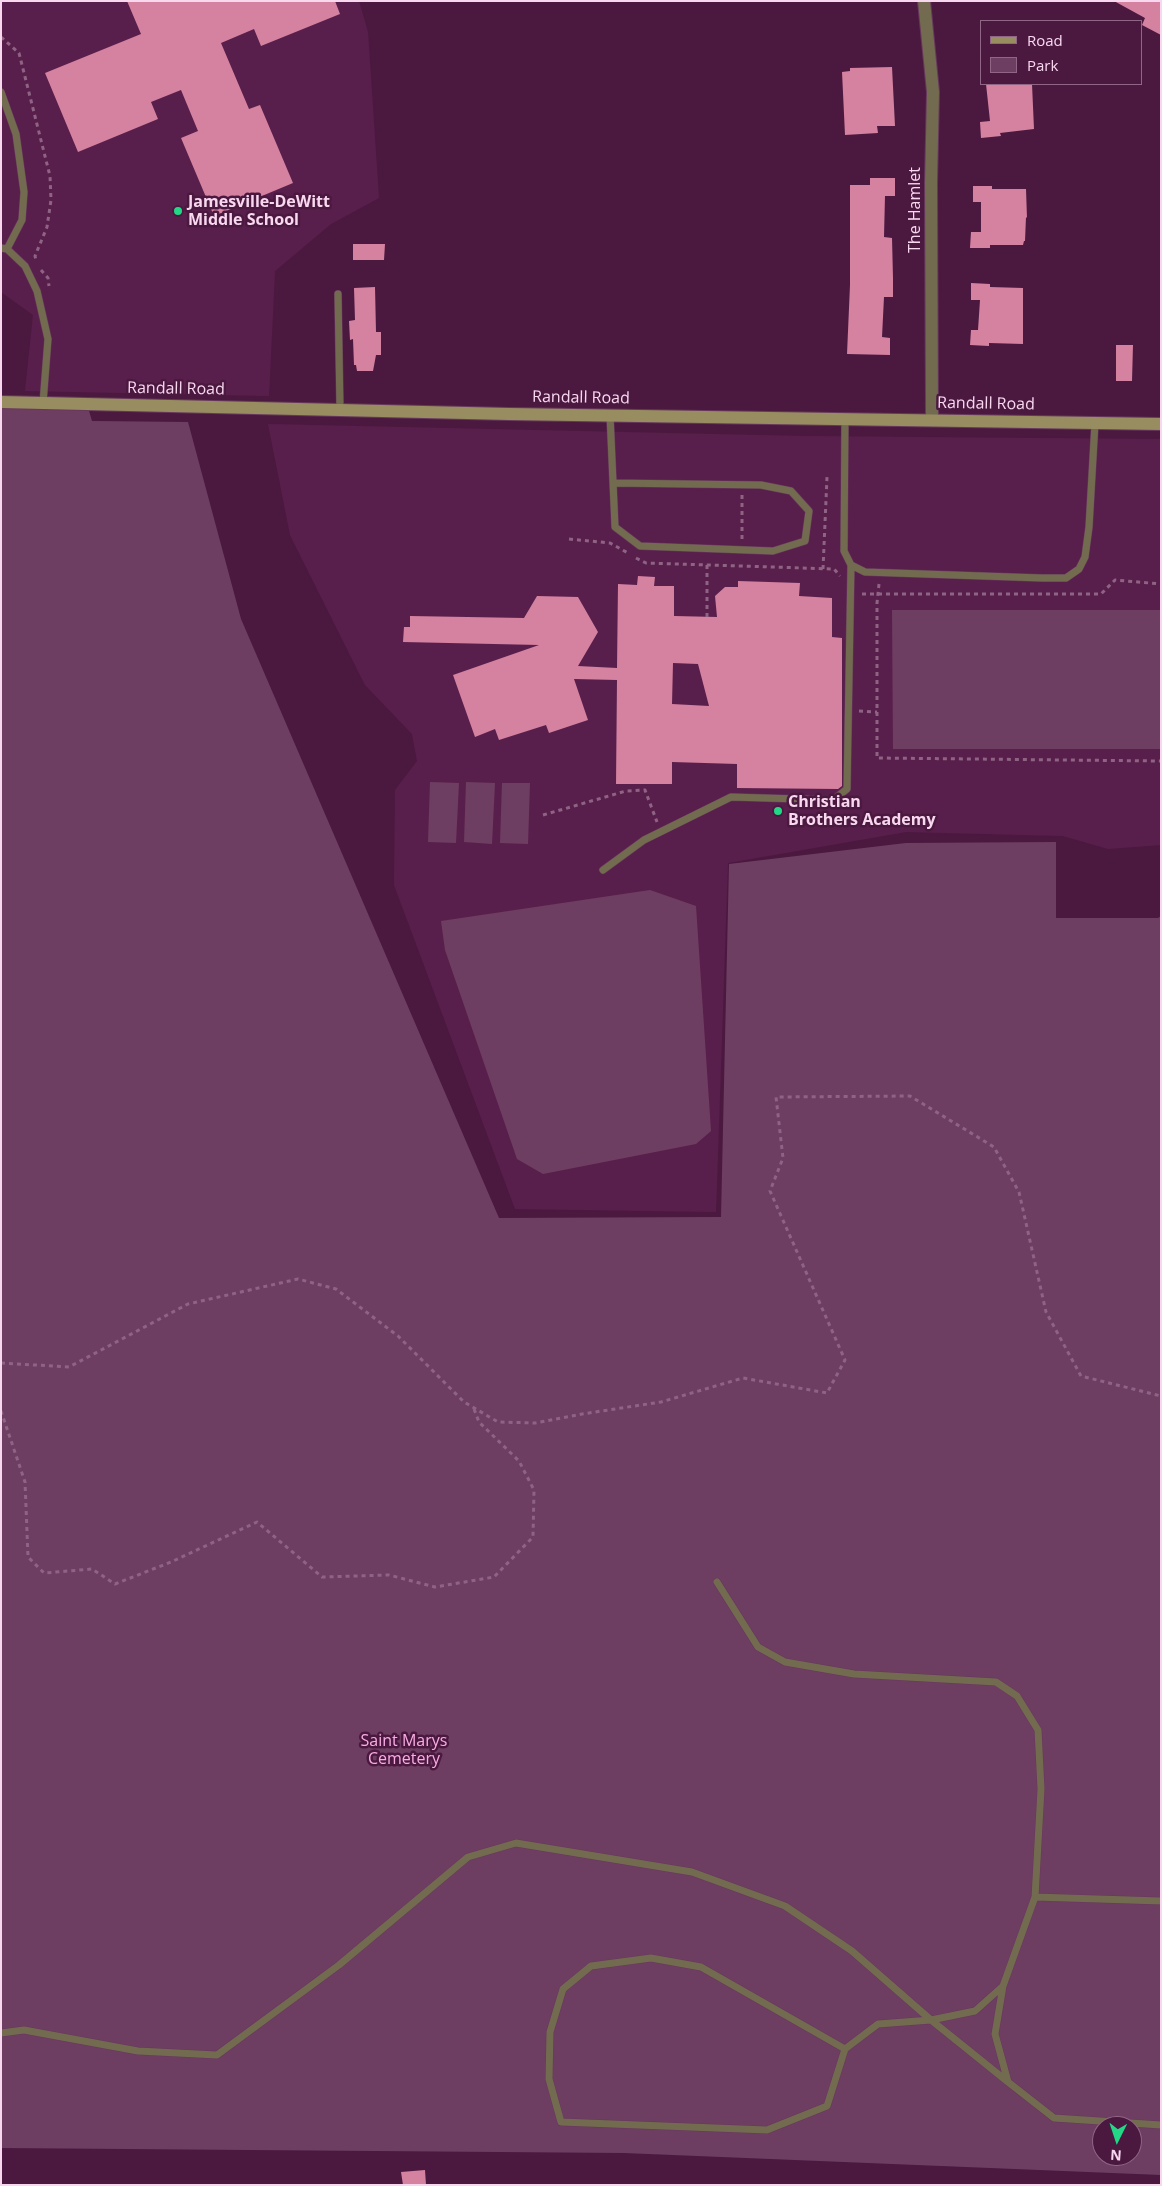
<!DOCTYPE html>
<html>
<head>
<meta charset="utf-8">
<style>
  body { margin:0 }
  #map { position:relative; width:1162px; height:2186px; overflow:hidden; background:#4b1940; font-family:"Open Sans",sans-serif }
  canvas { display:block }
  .frame { position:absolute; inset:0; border:2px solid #f8d8ef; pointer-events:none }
  .legend { position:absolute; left:980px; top:20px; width:162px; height:65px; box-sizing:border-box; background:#4b1940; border:1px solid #906586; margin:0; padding:6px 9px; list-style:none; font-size:15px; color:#f8d8ef }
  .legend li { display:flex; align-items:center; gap:10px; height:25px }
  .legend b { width:25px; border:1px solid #906586 }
  .north { position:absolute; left:1092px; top:2116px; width:50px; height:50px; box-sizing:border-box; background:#4b1940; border:1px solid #906586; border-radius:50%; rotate:184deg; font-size:14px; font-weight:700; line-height:20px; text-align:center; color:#f8d8ef }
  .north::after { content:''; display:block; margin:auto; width:18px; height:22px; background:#22d887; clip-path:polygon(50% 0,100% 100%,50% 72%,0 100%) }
</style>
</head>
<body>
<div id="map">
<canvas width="1162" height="2186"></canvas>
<div class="frame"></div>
<ul class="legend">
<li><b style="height:6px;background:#978d60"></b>Road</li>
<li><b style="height:14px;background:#6e3e62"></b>Park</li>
</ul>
<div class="north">N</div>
</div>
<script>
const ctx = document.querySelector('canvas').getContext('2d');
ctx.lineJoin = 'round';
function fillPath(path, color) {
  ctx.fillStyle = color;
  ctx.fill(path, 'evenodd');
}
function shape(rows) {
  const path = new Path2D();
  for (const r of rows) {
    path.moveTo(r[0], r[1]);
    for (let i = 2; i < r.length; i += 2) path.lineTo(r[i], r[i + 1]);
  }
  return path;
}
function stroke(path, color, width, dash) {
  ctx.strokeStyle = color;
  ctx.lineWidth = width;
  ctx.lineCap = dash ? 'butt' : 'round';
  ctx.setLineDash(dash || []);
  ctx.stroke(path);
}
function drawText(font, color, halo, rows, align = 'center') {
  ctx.font = font + ' "Open Sans",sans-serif';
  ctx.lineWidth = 5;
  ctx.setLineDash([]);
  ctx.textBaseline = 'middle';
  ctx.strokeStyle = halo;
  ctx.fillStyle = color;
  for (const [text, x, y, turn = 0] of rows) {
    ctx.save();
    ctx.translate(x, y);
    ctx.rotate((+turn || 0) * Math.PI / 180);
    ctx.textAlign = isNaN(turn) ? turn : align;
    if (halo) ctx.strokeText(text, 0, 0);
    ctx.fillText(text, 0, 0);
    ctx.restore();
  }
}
fillPath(shape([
  [1,1,359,1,368,32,379,198,331,224,275,271,269,396,25,391,33,315,1,292],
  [268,424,802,436,1161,439,1161,845,1108,849,1063,836,906,832,728,863,716,1212,515,1209,394,885,395,790,417,761,412,734,365,685,290,535]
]), '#591f4c');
fillPath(shape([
  [1,402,87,404,92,421,188,422,241,619,499,1218,721,1217,729,864,906,843,1056,842,1056,918,1158,918,1161,916,1161,2175,624,2153,1,2148],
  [1102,2126,1132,2126,1132,2156,1102,2156],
  [892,610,1161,610,1161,749,893,749],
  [430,782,459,783,456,843,428,842],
  [466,782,495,783,492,844,464,842],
  [502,783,530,783,528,844,500,843],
  [650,890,696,906,711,1131,696,1144,543,1174,517,1159,445,950,441,921]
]), '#6e3e62');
fillPath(shape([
  [127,1,335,1,340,14,261,46,254,29,221,43,249,109,260,105,293,183,214,216,181,138,198,131,181,90,151,102,158,119,78,152,45,73,141,34],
  [1114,1,1161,1,1161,35,1142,25,1145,18],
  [892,67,895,126,877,126,878,133,845,135,842,72,850,71,850,68],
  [986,84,1032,84,1034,129,1000,133,1001,136,981,138,980,122,990,121],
  [870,178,895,178,895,196,885,196,884,237,892,238,893,278,893,297,884,297,882,337,890,338,890,355,847,354,850,285,850,185,870,185],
  [973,186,992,186,992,189,1026,189,1027,218,1026,217,1025,241,1024,241,1023,245,990,245,990,248,970,248,971,232,981,232,981,202,973,202],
  [353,244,385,244,384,260,353,260],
  [971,283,990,284,990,287,1023,288,1023,344,989,343,989,346,970,345,971,330,978,330,980,300,971,300],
  [375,287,376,332,381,332,381,355,376,355,373,371,357,371,356,365,354,365,353,339,350,340,349,321,355,320,354,288],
  [1116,345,1133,345,1132,381,1116,381],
  [638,576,655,577,654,586,674,586,674,616,717,617,715,596,725,587,738,587,738,581,800,583,799,596,832,598,832,637,842,638,842,786,838,789,737,788,737,764,672,762,672,784,616,784,617,680,574,679,588,720,549,733,546,725,499,740,495,729,475,737,453,675,539,645,403,642,404,627,410,627,410,616,524,618,537,596,578,597,598,632,578,666,617,668,618,584,637,585],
  [673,663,698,664,709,706,672,704],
  [425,2170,426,2185,403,2185,401,2172]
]), '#d581a0');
const lane = shape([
  [1,92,16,134,24,192,22,220,7,249],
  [1,248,7,249,25,266,37,291,48,339,43,403],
  [338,294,340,409],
  [610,415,615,527,640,546,773,551,805,541,809,511,791,491,761,485,613,483],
  [845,418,844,551,851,565,865,572,1042,578,1066,578,1079,569,1085,557,1089,527,1095,423],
  [603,870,644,840,731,797,833,800,847,789,851,565],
  [717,1582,758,1647,785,1662,854,1674,996,1682,1017,1696,1038,1730,1041,1789,1035,1897],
  [1161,1901,1035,1897,1003,1986,995,2034,1008,2082,1054,2118,1161,2125],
  [1,2033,24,2030,138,2051,217,2055,339,1965,468,1857,516,1843,692,1872,785,1906,852,1951,931,2020,975,2011,1003,1986],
  [845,2049,701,1967,651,1958,591,1966,563,1989,550,2032,549,2079,561,2122,767,2130,827,2106,845,2049,878,2024,931,2020,1008,2082]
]);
const street = shape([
  [924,1,933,92,931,183,932,420]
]);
const secondary = shape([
  [1,402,509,414,1161,424]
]);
stroke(lane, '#67385c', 8);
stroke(street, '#67385c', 14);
stroke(secondary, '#67385c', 14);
stroke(shape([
  [1,37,19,53,50,176,51,200,47,227,35,256,36,260],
  [41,270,48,278,49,286],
  [742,495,742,539],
  [569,539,610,543,628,553],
  [636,558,646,563,834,569,840,576],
  [823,569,827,477],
  [879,584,877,603,877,758,1161,761],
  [862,594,1101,594,1115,580,1161,584],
  [707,617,707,565],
  [859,711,877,712],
  [543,815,626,791,645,790,657,822],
  [1,1363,69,1367,188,1304,298,1279,336,1289,398,1336,464,1402,498,1422,535,1423,582,1414,661,1402,743,1378,827,1393,845,1360,770,1191,783,1158,776,1097,910,1096,994,1147,1019,1192,1046,1312,1081,1376,1161,1396],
  [1,1411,25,1482,28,1557,44,1573,92,1569,115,1584,171,1562,257,1522,322,1577,389,1575,435,1587,494,1577,533,1537,534,1490,519,1461,479,1422,474,1409]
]), '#8e6384', 3, [4, 4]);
stroke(lane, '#726b50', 7);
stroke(street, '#726b50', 12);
stroke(secondary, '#978d60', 12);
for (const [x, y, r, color] of [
  [178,211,5,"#22d887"],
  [778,811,5,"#22d887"]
]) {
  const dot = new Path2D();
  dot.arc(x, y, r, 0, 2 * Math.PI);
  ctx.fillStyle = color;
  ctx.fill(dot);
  stroke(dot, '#4b1940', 2);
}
drawText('bold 16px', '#f8d8ef', '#4b1940', [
  ["Jamesville-DeWitt",188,202],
  ["Middle School",188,220],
  ["Christian",788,802],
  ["Brothers Academy",788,820]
], 'left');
drawText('16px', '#f8d8ef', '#4b1940', [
  ["The Hamlet",915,210,-90],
  ["Randall Road",176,389,1],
  ["Randall Road",581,398,1],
  ["Randall Road",986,404,1]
]);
drawText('16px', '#f8ade4', '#4b1940', [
  ["Saint Marys",404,1741],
  ["Cemetery",404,1759]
]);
</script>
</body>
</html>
